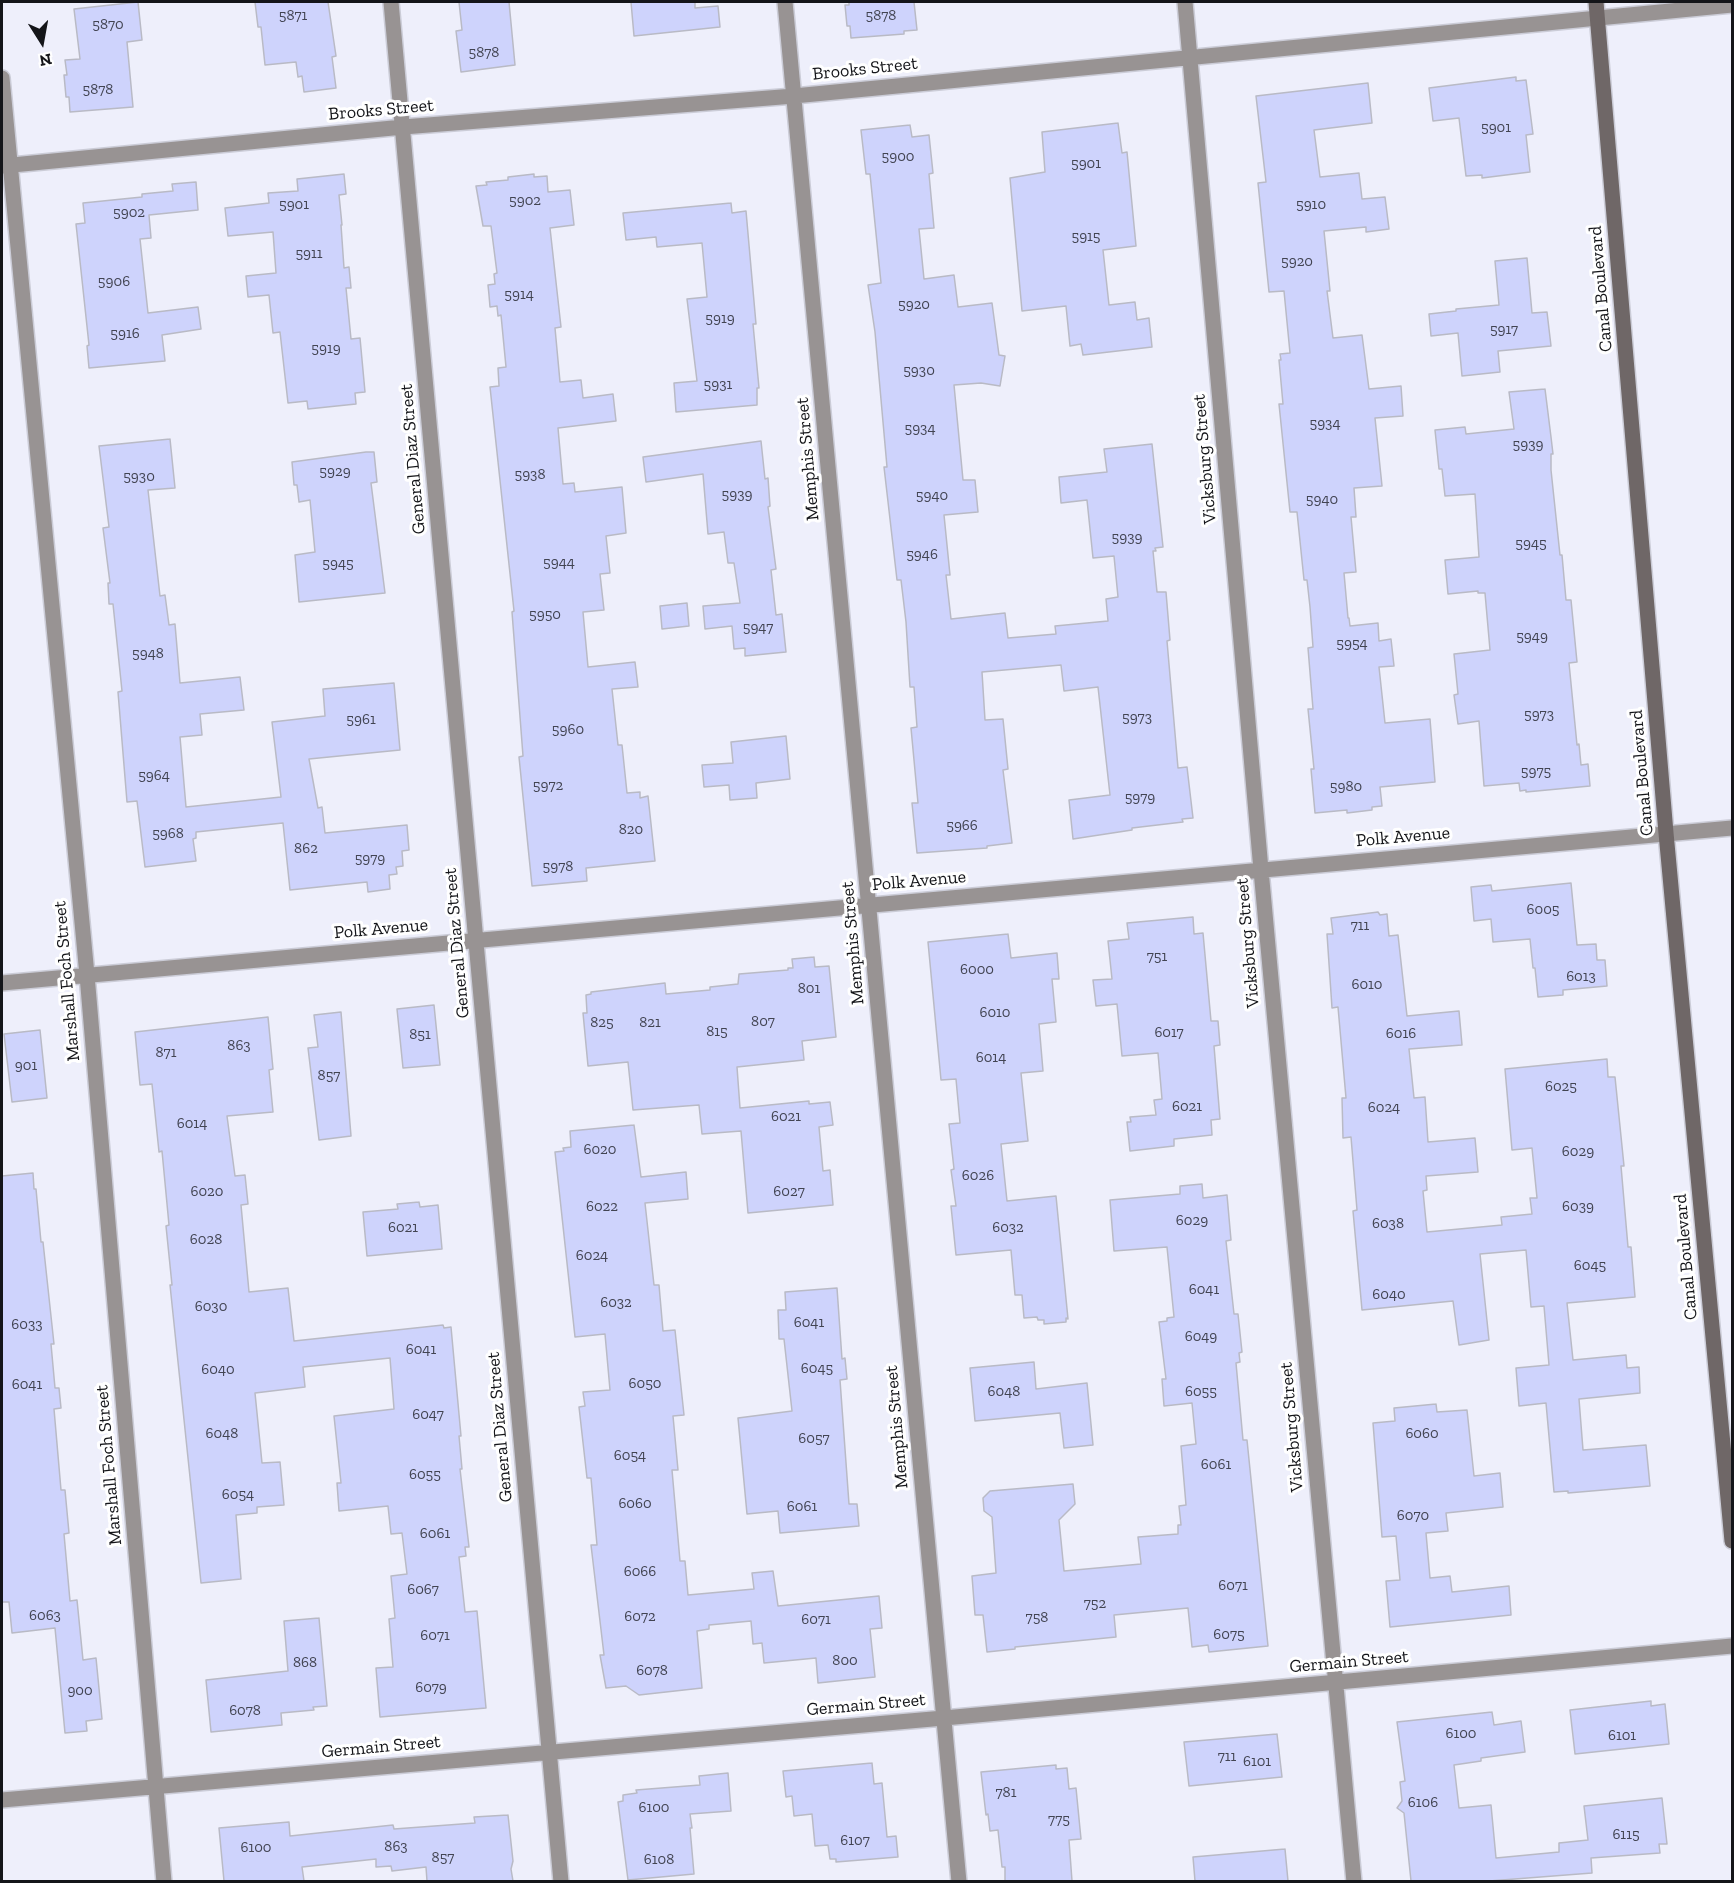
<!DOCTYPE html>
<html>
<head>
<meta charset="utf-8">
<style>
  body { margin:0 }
  #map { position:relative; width:1734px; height:1883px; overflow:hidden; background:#eeeffb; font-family:"Zilla Slab",serif }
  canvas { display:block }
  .frame { position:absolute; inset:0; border:3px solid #141519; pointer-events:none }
  .north { position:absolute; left:12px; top:12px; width:60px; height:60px; -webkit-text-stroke:4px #fff; paint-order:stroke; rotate:169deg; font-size:16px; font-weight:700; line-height:24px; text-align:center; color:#141519 }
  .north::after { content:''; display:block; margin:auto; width:21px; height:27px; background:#141519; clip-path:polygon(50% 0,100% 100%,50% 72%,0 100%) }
</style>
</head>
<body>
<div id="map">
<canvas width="1734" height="1883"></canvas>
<div class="frame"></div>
<div class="north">N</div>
</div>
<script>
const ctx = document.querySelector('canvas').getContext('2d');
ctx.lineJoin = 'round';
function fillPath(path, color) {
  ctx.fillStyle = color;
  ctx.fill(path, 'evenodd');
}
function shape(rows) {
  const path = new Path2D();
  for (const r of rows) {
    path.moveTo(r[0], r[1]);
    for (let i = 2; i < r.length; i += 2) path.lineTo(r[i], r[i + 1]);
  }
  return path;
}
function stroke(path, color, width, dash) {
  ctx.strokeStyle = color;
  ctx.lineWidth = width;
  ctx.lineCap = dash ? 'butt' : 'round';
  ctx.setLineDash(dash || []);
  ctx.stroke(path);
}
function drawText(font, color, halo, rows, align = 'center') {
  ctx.font = font + ' "Zilla Slab",serif';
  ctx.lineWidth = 6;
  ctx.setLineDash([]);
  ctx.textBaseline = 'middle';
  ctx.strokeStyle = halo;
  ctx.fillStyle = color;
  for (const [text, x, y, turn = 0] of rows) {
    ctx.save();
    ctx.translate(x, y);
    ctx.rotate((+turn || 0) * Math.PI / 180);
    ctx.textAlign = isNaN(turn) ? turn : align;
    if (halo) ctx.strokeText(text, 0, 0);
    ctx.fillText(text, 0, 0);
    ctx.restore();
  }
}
const building = shape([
  [138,2,142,40,127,42,133,107,70,112,69,97,66,97,64,75,67,75,65,60,80,59,74,9,138,2],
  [255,2,328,2,336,56,332,57,336,88,304,92,302,76,298,77,296,62,265,65,261,27,258,27,255,2],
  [459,2,509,2,515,65,461,72,456,31,462,30,459,2],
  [631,2,695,2,695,8,718,6,720,27,634,36,631,2],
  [849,2,914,2,917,30,904,31,904,34,851,38,850,26,847,26,845,5,849,5,849,2],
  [1516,77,1516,81,1526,80,1533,134,1526,135,1530,172,1482,178,1482,175,1466,176,1459,118,1433,121,1429,88,1516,77],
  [1368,83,1372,123,1314,130,1320,177,1359,173,1362,199,1385,197,1389,229,1366,232,1366,227,1324,231,1330,291,1327,291,1333,338,1362,335,1369,389,1401,386,1403,416,1375,418,1382,486,1354,488,1356,517,1351,517,1356,572,1344,573,1348,618,1349,618,1350,626,1378,623,1379,641,1391,639,1394,666,1379,667,1385,723,1430,719,1435,782,1380,787,1382,806,1372,807,1372,810,1347,813,1347,810,1315,813,1311,769,1314,769,1308,709,1313,709,1308,648,1313,647,1310,607,1307,580,1304,580,1297,512,1290,512,1279,404,1283,404,1279,360,1281,360,1280,354,1290,353,1284,291,1269,292,1258,183,1266,182,1256,96,1368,83],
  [1118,123,1122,153,1127,152,1136,246,1103,250,1109,305,1135,302,1137,320,1149,318,1152,347,1083,355,1081,344,1070,346,1066,306,1022,311,1010,178,1045,172,1042,132,1118,123],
  [910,125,912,137,929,135,933,173,929,174,934,228,919,229,924,279,954,275,958,307,992,303,999,355,1005,356,1000,386,981,383,954,385,963,480,975,480,978,512,944,515,950,575,946,575,951,619,1005,613,1008,638,1056,634,1055,626,1108,621,1106,599,1118,597,1114,556,1093,558,1087,500,1061,503,1059,477,1107,472,1104,449,1152,444,1163,547,1155,548,1156,551,1153,551,1157,592,1166,592,1170,640,1167,641,1178,768,1187,767,1193,818,1182,819,1183,822,1132,828,1132,830,1073,839,1069,800,1110,795,1098,687,1064,691,1061,665,982,672,985,720,1003,719,1008,769,1003,770,1012,843,987,846,987,848,917,853,912,803,918,803,911,728,917,727,914,687,910,687,906,622,901,580,897,580,884,467,887,467,875,332,868,285,881,283,870,174,866,174,861,130,910,125],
  [344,174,346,194,339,195,342,225,341,225,344,268,349,267,351,288,346,288,351,339,360,338,365,392,355,393,356,404,308,409,307,401,288,403,280,332,273,333,269,295,248,297,246,276,276,273,273,232,228,236,225,208,269,203,268,193,298,191,297,179,344,174],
  [534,174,534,177,547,176,548,192,570,190,574,225,550,228,561,327,555,328,560,382,581,380,583,398,613,394,616,421,558,428,563,484,574,483,575,492,622,487,626,533,606,536,610,573,600,574,604,610,583,612,588,667,635,662,638,687,612,689,618,745,622,745,627,793,640,792,640,798,648,796,655,861,586,868,587,881,532,886,519,757,523,756,512,612,514,611,490,387,499,386,498,368,506,367,501,315,498,316,497,306,490,307,489,295,488,285,495,284,494,274,497,273,491,226,483,226,476,186,487,185,486,182,508,180,508,177,534,174],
  [196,182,198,210,149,215,151,238,140,239,148,313,198,307,201,329,162,335,165,361,89,368,87,346,89,345,76,224,85,223,83,203,142,197,142,194,173,191,172,184,196,182],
  [731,203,732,213,746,211,756,324,753,324,759,388,757,388,757,405,676,412,674,383,697,381,687,299,707,297,702,243,657,247,656,237,626,240,623,213,731,203],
  [1527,258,1532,313,1547,312,1551,346,1498,351,1500,372,1462,376,1458,333,1431,336,1429,314,1456,311,1456,309,1499,305,1495,261,1527,258],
  [1545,389,1551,437,1553,454,1551,454,1551,470,1560,555,1562,555,1566,600,1571,600,1577,662,1569,663,1577,745,1579,744,1581,765,1588,764,1590,786,1526,792,1526,790,1520,791,1519,783,1484,786,1479,721,1458,724,1454,695,1458,694,1454,654,1490,650,1485,593,1478,593,1478,591,1448,594,1445,560,1479,557,1475,494,1445,496,1442,469,1439,469,1435,430,1465,427,1466,434,1514,429,1509,392,1545,389],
  [170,439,175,488,148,490,160,596,165,595,169,625,175,624,180,683,240,677,244,710,200,714,202,735,180,737,186,807,281,797,272,722,325,716,323,689,394,683,400,750,309,759,318,808,322,807,325,833,407,825,409,850,402,851,403,866,396,867,397,874,389,875,390,889,368,892,367,882,290,890,283,823,196,832,196,838,193,839,196,861,145,867,137,801,127,802,118,692,122,691,113,604,109,604,108,583,110,583,103,528,109,527,99,446,170,439],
  [761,441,765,479,768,478,770,506,768,507,776,569,771,570,776,615,782,614,786,652,745,656,745,648,734,649,732,626,705,629,703,606,740,603,734,563,728,563,724,532,708,534,703,474,646,482,643,457,761,441],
  [366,452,374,452,377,482,371,483,385,593,299,602,295,555,315,552,310,500,299,502,297,485,294,485,292,462,366,452],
  [687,603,689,626,662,629,660,606,687,603],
  [786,736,790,779,756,783,757,798,730,800,729,785,704,787,702,765,733,763,731,742,786,736],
  [1571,883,1577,945,1596,944,1597,960,1605,960,1607,986,1563,990,1563,995,1538,997,1535,968,1533,968,1530,939,1493,942,1491,919,1474,921,1471,887,1491,885,1492,891,1571,883],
  [1378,912,1380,915,1387,914,1389,936,1398,935,1407,1016,1459,1011,1462,1045,1409,1049,1414,1098,1425,1097,1428,1142,1475,1138,1478,1172,1426,1176,1427,1190,1423,1191,1427,1232,1502,1225,1501,1217,1532,1214,1530,1198,1537,1198,1532,1148,1512,1150,1505,1069,1607,1059,1608,1077,1615,1077,1624,1166,1621,1166,1628,1247,1631,1247,1635,1297,1567,1303,1573,1360,1626,1355,1627,1368,1639,1367,1640,1393,1579,1399,1583,1450,1646,1445,1650,1486,1568,1493,1568,1491,1554,1492,1546,1403,1519,1406,1516,1368,1549,1365,1544,1306,1531,1307,1526,1250,1480,1254,1489,1340,1459,1345,1453,1301,1362,1310,1353,1211,1357,1210,1351,1137,1343,1138,1342,1098,1346,1098,1338,1007,1332,1008,1327,934,1333,934,1331,918,1378,912],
  [1193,917,1194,934,1203,933,1211,1021,1218,1021,1220,1045,1214,1046,1220,1119,1211,1120,1212,1135,1174,1139,1174,1146,1130,1151,1127,1122,1131,1122,1130,1117,1156,1115,1154,1100,1162,1099,1158,1053,1122,1056,1117,1004,1096,1006,1093,980,1112,979,1108,941,1129,939,1127,923,1193,917],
  [1008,934,1011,958,1057,953,1059,979,1052,979,1056,1022,1039,1024,1043,1071,1021,1073,1028,1141,1001,1144,1007,1201,1056,1196,1068,1319,1066,1318,1066,1322,1044,1324,1044,1320,1038,1320,1037,1317,1024,1318,1022,1295,1015,1295,1011,1250,956,1255,951,1206,956,1206,951,1170,954,1169,949,1124,960,1123,956,1079,941,1080,928,942,1008,934],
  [814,957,815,967,829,966,836,1037,802,1041,804,1060,737,1067,740,1108,809,1101,809,1104,830,1102,833,1125,819,1127,823,1171,830,1170,833,1205,748,1213,741,1131,702,1134,699,1105,633,1110,628,1062,588,1066,583,1013,587,1013,586,995,591,994,591,992,665,983,666,994,710,990,710,987,738,984,739,974,788,970,788,968,793,968,792,959,814,957],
  [434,1005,440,1065,403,1068,397,1009,434,1005],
  [341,1012,351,1136,319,1140,308,1048,318,1047,314,1015,341,1012],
  [268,1017,273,1069,269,1070,273,1112,227,1116,235,1176,245,1175,248,1204,241,1205,249,1292,288,1288,294,1341,443,1325,444,1328,451,1327,461,1436,459,1436,462,1469,460,1469,469,1547,465,1547,466,1556,459,1557,465,1612,477,1611,486,1708,380,1717,376,1668,393,1667,389,1619,395,1618,391,1576,407,1574,402,1533,391,1534,388,1506,339,1511,337,1483,341,1483,334,1416,394,1409,390,1358,303,1367,305,1387,255,1393,262,1463,280,1462,284,1505,257,1507,257,1513,236,1515,241,1579,201,1583,170,1285,172,1285,166,1226,169,1225,162,1151,159,1152,152,1084,140,1085,135,1032,268,1017],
  [40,1030,47,1098,12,1102,4,1034,40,1030],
  [634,1125,641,1177,686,1172,688,1199,645,1203,654,1285,659,1285,663,1331,675,1330,684,1415,673,1416,678,1470,672,1470,680,1561,685,1561,688,1595,754,1589,752,1573,773,1571,778,1606,879,1596,882,1628,870,1629,875,1677,818,1683,816,1658,764,1663,762,1643,753,1644,751,1621,709,1625,709,1629,697,1631,702,1688,639,1695,626,1686,606,1688,600,1655,604,1655,591,1545,597,1545,591,1478,587,1478,579,1407,585,1406,583,1392,610,1390,605,1334,575,1337,555,1152,564,1151,563,1148,571,1147,570,1131,634,1125],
  [33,1173,34,1189,36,1189,41,1242,43,1242,54,1344,51,1344,55,1388,59,1388,61,1408,54,1409,61,1490,65,1490,69,1533,64,1534,70,1601,77,1600,83,1660,96,1658,102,1719,86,1721,87,1731,65,1733,55,1628,12,1633,9,1602,2,1602,2,1176,33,1173],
  [1202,1184,1203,1198,1227,1195,1231,1240,1226,1241,1234,1314,1238,1314,1242,1352,1239,1353,1240,1362,1236,1363,1243,1440,1247,1440,1268,1646,1209,1652,1208,1645,1192,1647,1188,1608,1114,1615,1116,1637,1015,1647,1015,1649,987,1652,983,1615,975,1615,972,1576,996,1573,992,1517,984,1511,983,1498,990,1491,1073,1484,1075,1504,1059,1520,1064,1571,1141,1564,1138,1537,1178,1534,1178,1525,1181,1525,1179,1506,1186,1505,1181,1446,1196,1444,1192,1403,1164,1406,1162,1379,1166,1379,1159,1322,1167,1321,1167,1318,1174,1317,1167,1247,1114,1251,1110,1200,1180,1194,1180,1186,1202,1184],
  [419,1202,420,1207,438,1205,442,1249,367,1256,363,1212,398,1209,397,1204,419,1202],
  [837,1288,842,1359,845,1358,847,1379,840,1380,849,1504,857,1504,859,1526,780,1533,778,1511,747,1514,738,1418,792,1411,784,1339,779,1339,778,1310,786,1310,785,1292,837,1288],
  [1034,1362,1036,1389,1087,1383,1093,1445,1064,1448,1060,1413,975,1421,970,1368,1034,1362],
  [1436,1404,1437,1412,1467,1410,1474,1476,1500,1473,1503,1507,1446,1513,1448,1531,1426,1533,1430,1578,1450,1576,1452,1592,1509,1586,1511,1615,1390,1627,1386,1581,1400,1580,1396,1536,1382,1537,1373,1423,1395,1421,1394,1408,1436,1404],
  [319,1618,327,1706,313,1707,314,1710,281,1713,282,1725,211,1732,206,1680,288,1671,284,1621,319,1618],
  [1651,1701,1651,1706,1665,1704,1669,1744,1575,1754,1570,1710,1651,1701],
  [1492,1712,1494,1725,1521,1721,1525,1752,1481,1758,1481,1761,1454,1765,1459,1808,1491,1805,1496,1858,1559,1852,1559,1843,1588,1840,1584,1806,1662,1798,1667,1844,1659,1844,1660,1853,1591,1858,1592,1873,1489,1881,1411,1881,1404,1813,1397,1808,1402,1801,1400,1782,1405,1781,1397,1722,1492,1712],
  [1277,1734,1282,1777,1189,1786,1184,1742,1277,1734],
  [872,1763,874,1784,882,1783,887,1837,896,1836,898,1857,836,1862,836,1859,830,1859,828,1845,815,1846,812,1814,794,1816,792,1796,786,1797,783,1771,872,1763],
  [1056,1765,1056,1769,1067,1768,1069,1789,1076,1788,1081,1839,1069,1840,1072,1881,1005,1881,1005,1867,1002,1867,998,1830,990,1831,988,1814,986,1815,981,1772,1056,1765],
  [728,1773,731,1811,690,1814,692,1828,690,1828,694,1874,628,1880,618,1802,623,1801,623,1795,637,1793,636,1790,700,1785,699,1776,728,1773],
  [508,1815,513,1861,511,1869,513,1881,427,1881,426,1867,392,1871,391,1866,376,1867,376,1859,302,1867,304,1881,224,1881,219,1828,289,1822,290,1836,393,1825,394,1829,475,1823,474,1817,508,1815],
  [1285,1849,1288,1881,1195,1881,1193,1857,1285,1849]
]);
fillPath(building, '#ced3fc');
stroke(building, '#b9bac5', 1.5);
const minor = shape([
  [391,2,561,1882],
  [785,2,959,1882],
  [1185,2,1261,870,1354,1882],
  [2,78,87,975,164,1882],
  [2,166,403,127,794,96,1732,5],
  [2,983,1732,828],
  [2,1800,944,1718,1732,1646]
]);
const secondary = shape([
  [1596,2,1666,833,1732,1541]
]);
stroke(minor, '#cbccd7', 18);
stroke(secondary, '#cbccd7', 18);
stroke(minor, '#989393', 15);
stroke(secondary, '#6f6767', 15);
drawText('15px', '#424452', null, [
  ["5871",293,16],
  ["5878",881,16],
  ["5870",108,25],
  ["5878",484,53],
  ["5878",98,90],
  ["5901",1496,128],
  ["5900",898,157],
  ["5901",1086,164],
  ["5902",525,201],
  ["5901",294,205],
  ["5910",1311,205],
  ["5902",129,213],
  ["5915",1086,237],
  ["5911",309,254],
  ["5920",1297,262],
  ["5906",114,282],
  ["5914",519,295],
  ["5920",914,305],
  ["5919",720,319],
  ["5917",1504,330],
  ["5916",125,334],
  ["5919",326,349],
  ["5930",919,371],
  ["5931",718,385],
  ["5934",1325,424],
  ["5934",920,429],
  ["5939",1528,445],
  ["5929",335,472],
  ["5938",530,475],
  ["5930",139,477],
  ["5939",737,495],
  ["5940",932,496],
  ["5940",1322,500],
  ["5939",1127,538],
  ["5945",1531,544],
  ["5946",922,555],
  ["5944",559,563],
  ["5945",338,564],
  ["5950",545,615],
  ["5947",758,628],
  ["5949",1532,637],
  ["5954",1352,644],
  ["5948",148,654],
  ["5973",1539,715],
  ["5973",1137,718],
  ["5961",361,720],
  ["5960",568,730],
  ["5975",1536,772],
  ["5964",154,776],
  ["5972",548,786],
  ["5980",1346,787],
  ["5979",1140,798],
  ["5966",962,826],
  ["820",631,830],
  ["5968",168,834],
  ["862",306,849],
  ["5979",370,859],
  ["5978",558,867],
  ["6005",1543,910],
  ["711",1360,926],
  ["751",1157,957],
  ["6000",977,970],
  ["6013",1581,977],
  ["6010",1367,985],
  ["801",809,989],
  ["6010",995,1013],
  ["807",763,1022],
  ["825",602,1023],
  ["821",650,1023],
  ["815",717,1032],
  ["6017",1169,1033],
  ["6016",1401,1034],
  ["851",420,1035],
  ["863",239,1046],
  ["871",166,1053],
  ["6014",991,1058],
  ["901",26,1066],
  ["857",329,1076],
  ["6025",1561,1087],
  ["6021",1187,1107],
  ["6024",1384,1108],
  ["6021",786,1117],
  ["6014",192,1124],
  ["6020",600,1150],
  ["6029",1578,1152],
  ["6026",978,1176],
  ["6020",207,1192],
  ["6027",789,1192],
  ["6022",602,1207],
  ["6039",1578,1207],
  ["6029",1192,1221],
  ["6038",1388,1224],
  ["6021",403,1228],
  ["6032",1008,1228],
  ["6028",206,1240],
  ["6024",592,1256],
  ["6045",1590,1266],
  ["6041",1204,1290],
  ["6040",1389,1295],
  ["6032",616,1303],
  ["6030",211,1307],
  ["6041",809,1323],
  ["6033",27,1325],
  ["6049",1201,1337],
  ["6041",421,1350],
  ["6045",817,1369],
  ["6040",218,1370],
  ["6050",645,1384],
  ["6041",27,1385],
  ["6048",1004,1392],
  ["6055",1201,1392],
  ["6047",428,1415],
  ["6048",222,1434],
  ["6060",1422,1434],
  ["6057",814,1439],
  ["6054",630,1456],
  ["6061",1216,1465],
  ["6055",425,1475],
  ["6054",238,1495],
  ["6060",635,1504],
  ["6061",802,1507],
  ["6070",1413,1516],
  ["6061",435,1534],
  ["6066",640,1572],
  ["6071",1233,1586],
  ["6067",423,1590],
  ["752",1095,1604],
  ["6063",45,1616],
  ["6072",640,1617],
  ["758",1037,1618],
  ["6071",816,1620],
  ["6075",1229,1635],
  ["6071",435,1636],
  ["800",845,1661],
  ["868",305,1663],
  ["6078",652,1671],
  ["6079",431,1688],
  ["900",80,1691],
  ["6078",245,1711],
  ["6100",1461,1734],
  ["6101",1622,1736],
  ["711",1227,1757],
  ["6101",1257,1762],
  ["781",1006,1793],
  ["6106",1423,1803],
  ["6100",654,1808],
  ["775",1059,1820],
  ["6115",1626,1835],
  ["6107",855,1841],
  ["863",396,1847],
  ["6100",256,1848],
  ["857",443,1858],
  ["6108",659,1860]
]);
drawText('18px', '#141519', '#fff', [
  ["Brooks Street",865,69,-6],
  ["Brooks Street",381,110,-5],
  ["Canal Boulevard",1601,289,-95],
  ["General Diaz Street",413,459,-95],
  ["Memphis Street",808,459,-95],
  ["Vicksburg Street",1205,459,-95],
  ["Canal Boulevard",1642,773,-95],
  ["Polk Avenue",1403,837,-5],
  ["Polk Avenue",919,881,-5],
  ["Polk Avenue",381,929,-5],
  ["General Diaz Street",457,943,-95],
  ["Memphis Street",853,943,-95],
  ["Vicksburg Street",1248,943,-95],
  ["Marshall Foch Street",67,981,-95],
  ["Canal Boulevard",1686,1257,-95],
  ["General Diaz Street",500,1427,-95],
  ["Memphis Street",897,1427,-95],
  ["Vicksburg Street",1292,1427,-95],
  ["Marshall Foch Street",109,1465,-95],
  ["Germain Street",1349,1662,-5],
  ["Germain Street",866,1705,-5],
  ["Germain Street",381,1747,-5]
]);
</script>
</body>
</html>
